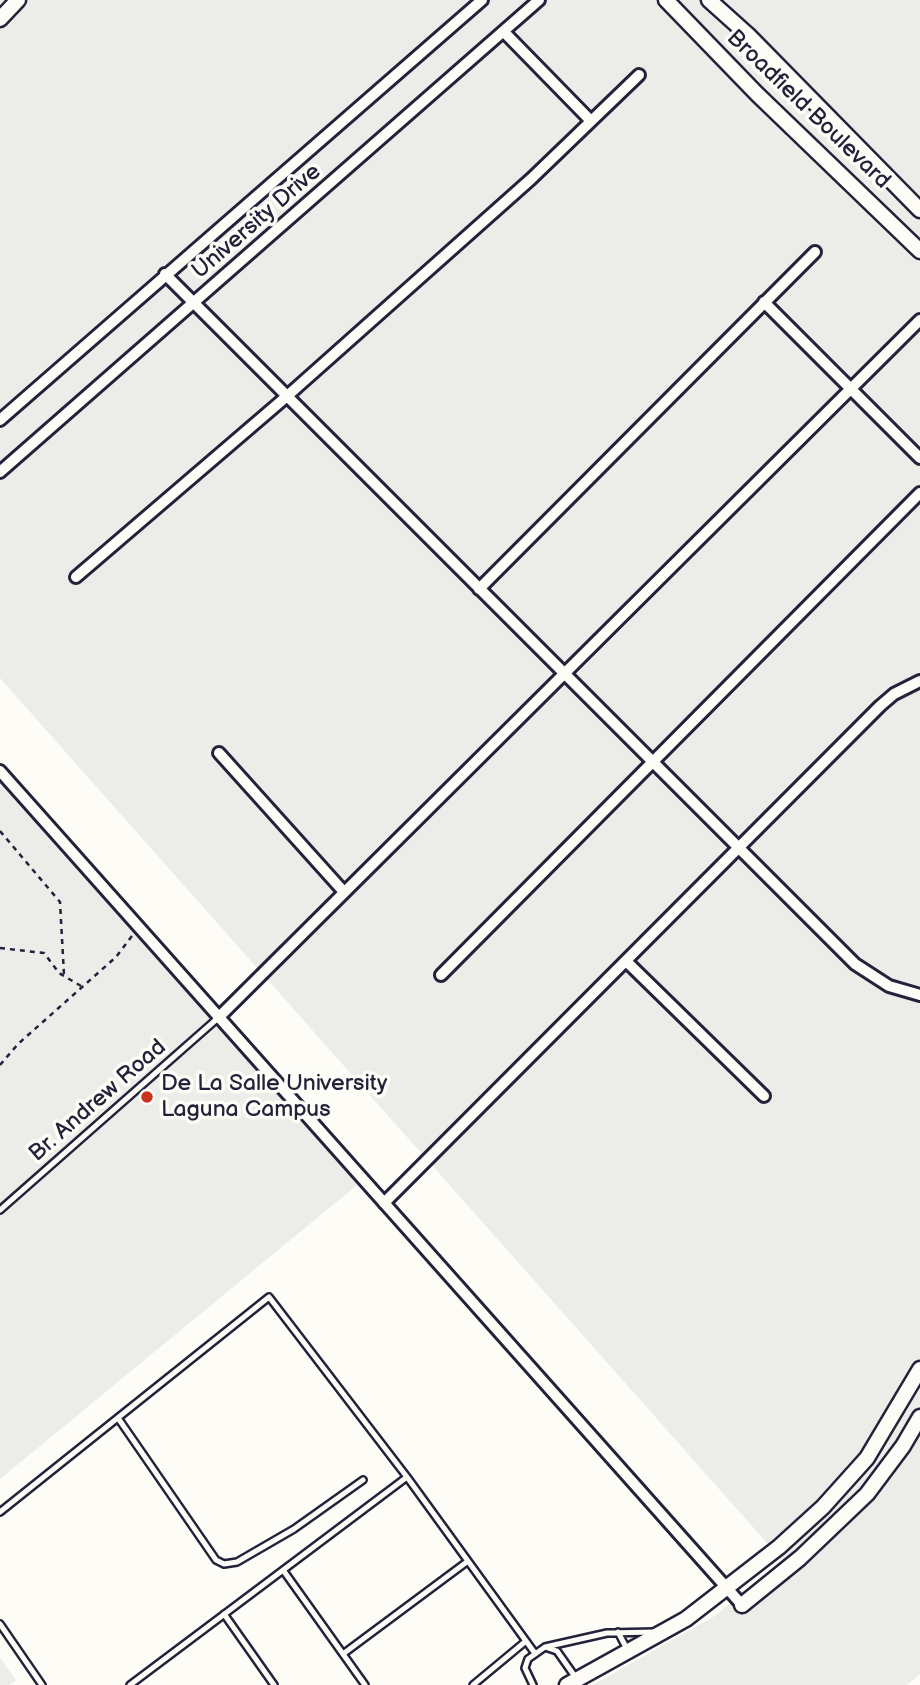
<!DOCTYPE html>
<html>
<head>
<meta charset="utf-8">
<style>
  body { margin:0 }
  canvas { display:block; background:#fdfcf7 }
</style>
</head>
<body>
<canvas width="920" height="1685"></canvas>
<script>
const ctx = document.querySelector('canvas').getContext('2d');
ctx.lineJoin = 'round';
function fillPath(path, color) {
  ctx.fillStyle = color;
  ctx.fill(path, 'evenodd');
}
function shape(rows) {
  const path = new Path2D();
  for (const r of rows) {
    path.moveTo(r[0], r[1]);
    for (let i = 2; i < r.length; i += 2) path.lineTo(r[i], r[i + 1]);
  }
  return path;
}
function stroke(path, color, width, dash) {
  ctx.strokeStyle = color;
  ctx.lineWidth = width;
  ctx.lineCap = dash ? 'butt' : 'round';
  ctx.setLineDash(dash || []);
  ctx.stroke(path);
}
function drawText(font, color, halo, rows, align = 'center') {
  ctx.font = font + ' "Balsamiq Sans",sans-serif';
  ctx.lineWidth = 7;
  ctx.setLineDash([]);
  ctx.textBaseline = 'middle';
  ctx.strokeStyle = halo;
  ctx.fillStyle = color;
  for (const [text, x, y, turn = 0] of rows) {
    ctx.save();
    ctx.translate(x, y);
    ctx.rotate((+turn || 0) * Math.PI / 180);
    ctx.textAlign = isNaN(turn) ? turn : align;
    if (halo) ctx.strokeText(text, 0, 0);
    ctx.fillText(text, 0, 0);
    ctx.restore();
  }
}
fillPath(shape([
  [0,0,920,0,920,1674,907,1685,593,1685,713,1617,783,1561,0,678],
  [0,770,218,1018,368,1176,0,1479],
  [0,1658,16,1680,9,1685,0,1685]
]), '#ecece9');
const service = shape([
  [0,1210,218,1018],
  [118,1418,216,1560,224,1564,237,1562,294,1529,363,1480],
  [0,1512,269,1297,407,1477],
  [283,1570,365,1685],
  [224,1614,274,1685],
  [0,1624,42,1685],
  [618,1632,628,1651],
  [545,1647,607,1633,655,1632],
  [343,1654,468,1561],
  [130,1685,407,1477,534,1652],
  [473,1685,526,1641],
  [533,1685,525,1668,528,1659,545,1647,557,1651,576,1678]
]);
const minor = shape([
  [505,33,591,121],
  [165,274,855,964,889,986,920,995],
  [764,302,920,458],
  [0,420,482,0],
  [0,472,539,0],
  [76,577,286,397,531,179,639,75],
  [479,589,815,252],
  [219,753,344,892],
  [0,771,742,1605],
  [626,961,764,1096],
  [441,975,920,493],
  [218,1018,920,320],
  [384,1203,880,706,894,694,920,681]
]);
const tertiary = shape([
  [666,0,757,94,920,251],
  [709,0,748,35,920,210],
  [0,19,18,0],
  [742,1605,800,1558,867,1494,903,1446,920,1417],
  [567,1685,686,1619,779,1547,823,1507,867,1458,920,1369]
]);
stroke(service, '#22223b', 10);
stroke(minor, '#22223b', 16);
stroke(tertiary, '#22223b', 19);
stroke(shape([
  [0,831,60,902,64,975],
  [0,948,44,953,59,973,81,986],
  [0,1065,18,1044,116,957,132,936]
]), '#22223b', 2.5, [5, 5]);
stroke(service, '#fdfcf7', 5);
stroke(minor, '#fdfcf7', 10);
stroke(tertiary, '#fdfcf7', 14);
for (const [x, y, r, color] of [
  [147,1097,7,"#c8321e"]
]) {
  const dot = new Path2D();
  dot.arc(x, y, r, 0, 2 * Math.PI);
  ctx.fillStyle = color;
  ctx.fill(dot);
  stroke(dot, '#fdfcf7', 2.5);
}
drawText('23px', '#22223b', '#fdfcf7', [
  ["Broadfield Boulevard",808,110,44],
  ["University Drive",257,222,-41],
  ["Br. Andrew Road",98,1101,-41]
]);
drawText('23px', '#22223b', '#fdfcf7', [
  ["De La Salle University",161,1084],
  ["Laguna Campus",161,1110]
], 'left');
</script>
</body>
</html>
